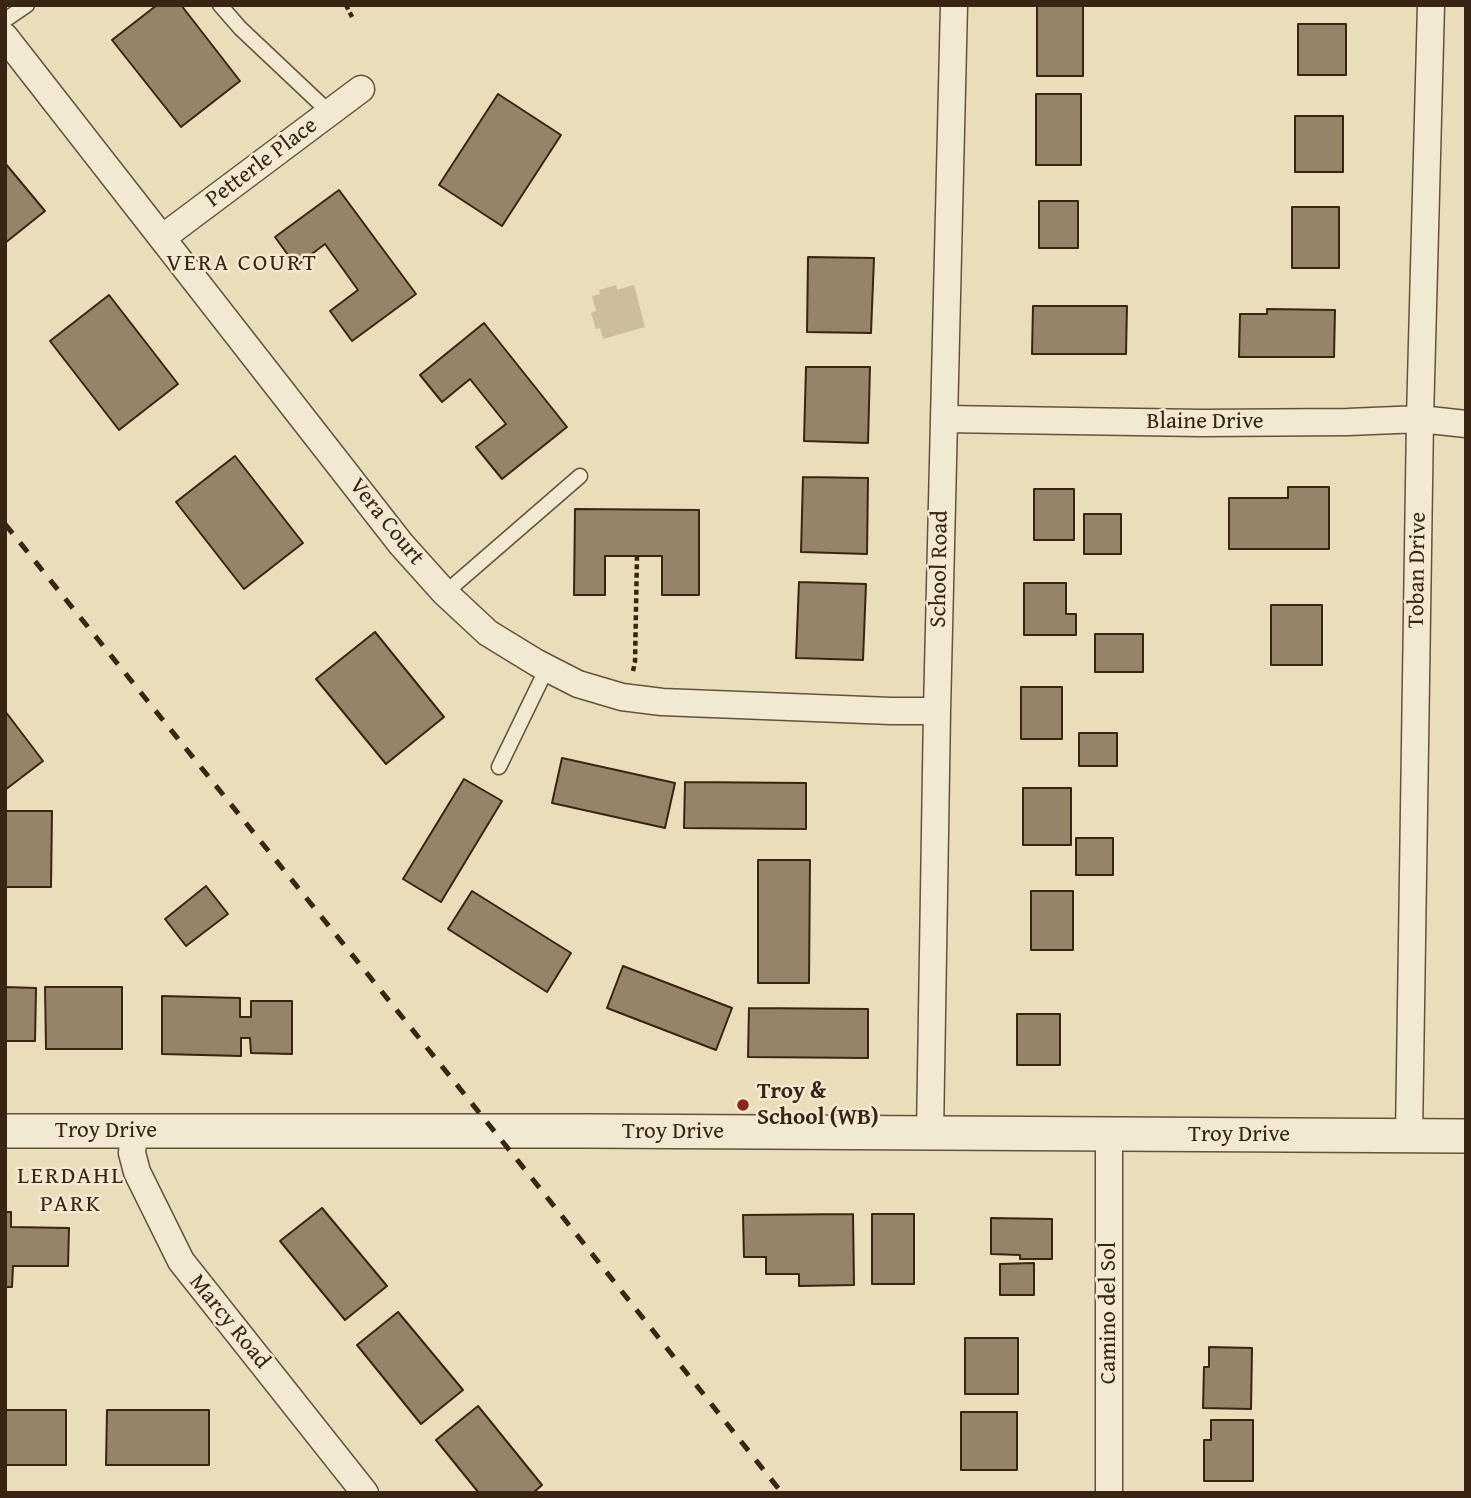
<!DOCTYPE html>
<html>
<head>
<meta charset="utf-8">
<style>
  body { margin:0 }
  #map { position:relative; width:1471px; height:1498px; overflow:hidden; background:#eaddb9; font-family:"Gentium Book Plus",serif }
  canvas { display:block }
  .frame { position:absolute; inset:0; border:7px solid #3a2413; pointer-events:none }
</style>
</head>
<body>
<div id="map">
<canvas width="1471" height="1498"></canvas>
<div class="frame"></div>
</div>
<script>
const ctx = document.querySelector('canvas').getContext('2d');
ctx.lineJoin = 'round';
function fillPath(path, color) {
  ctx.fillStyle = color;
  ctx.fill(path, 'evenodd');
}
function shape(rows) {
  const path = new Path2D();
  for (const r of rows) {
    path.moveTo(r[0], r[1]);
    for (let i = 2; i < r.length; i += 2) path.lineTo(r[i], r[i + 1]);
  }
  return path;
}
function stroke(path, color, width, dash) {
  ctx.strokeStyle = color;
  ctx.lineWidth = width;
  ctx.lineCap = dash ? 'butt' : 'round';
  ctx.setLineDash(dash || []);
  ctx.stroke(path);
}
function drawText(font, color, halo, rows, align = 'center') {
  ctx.font = font + ' "Gentium Book Plus",serif';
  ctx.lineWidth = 5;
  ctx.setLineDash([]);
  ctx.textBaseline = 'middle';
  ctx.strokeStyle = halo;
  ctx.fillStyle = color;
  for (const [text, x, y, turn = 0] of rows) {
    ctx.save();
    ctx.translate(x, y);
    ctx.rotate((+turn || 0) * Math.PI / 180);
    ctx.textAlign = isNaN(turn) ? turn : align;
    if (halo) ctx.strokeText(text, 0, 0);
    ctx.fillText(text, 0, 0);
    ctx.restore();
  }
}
fillPath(shape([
  [616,285,617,290,634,285,645,327,603,339,600,328,596,329,591,313,596,311,592,296,600,294,599,290]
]), '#ccbe9d');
const building = shape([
  [157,5,181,5,240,81,181,127,112,40,157,5],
  [1037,5,1083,5,1083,76,1037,76,1037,5],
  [1298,24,1346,24,1346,75,1298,75,1298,24],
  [498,94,561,135,502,226,439,185,498,94],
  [1036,94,1081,94,1081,165,1036,165,1036,94],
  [1295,116,1343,116,1343,172,1295,172,1295,116],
  [5,163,45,211,5,243,5,163],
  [339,190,416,294,352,341,330,311,358,290,325,244,296,266,275,237,339,190],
  [1039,201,1078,201,1078,248,1039,248,1039,201],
  [1292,207,1339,207,1339,268,1292,268,1292,207],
  [808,257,874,258,871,333,807,332,808,257],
  [109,295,178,384,119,430,50,341,109,295],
  [1033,306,1127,306,1126,354,1032,354,1033,306],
  [1267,309,1335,310,1334,357,1239,357,1240,314,1267,314,1267,309],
  [484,323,567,427,502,479,476,447,506,424,470,379,442,402,420,375,484,323],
  [806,367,870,367,868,443,804,441,806,367],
  [235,456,303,543,244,589,176,502,235,456],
  [803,477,868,478,867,554,801,552,803,477],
  [1288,487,1329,487,1329,549,1229,549,1229,498,1288,498,1288,487],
  [1034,489,1074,489,1074,540,1034,540,1034,489],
  [575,509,699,510,699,595,662,595,662,556,605,556,605,595,574,595,575,509],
  [1084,514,1121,514,1121,554,1084,554,1084,514],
  [799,582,866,584,863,660,796,658,799,582],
  [1024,583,1066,583,1066,614,1076,614,1076,635,1024,635,1024,583],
  [1271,605,1322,605,1322,665,1271,665,1271,605],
  [375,632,444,717,386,764,316,679,375,632],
  [1095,634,1143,634,1143,672,1095,672,1095,634],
  [1021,687,1062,687,1062,739,1021,739,1021,687],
  [5,711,43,761,5,790,5,711],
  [1079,733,1117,733,1117,766,1079,766,1079,733],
  [562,758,675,783,665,828,552,803,562,758],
  [464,779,502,801,441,902,403,879,464,779],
  [685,782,806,783,806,829,684,828,685,782],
  [1023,788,1071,788,1071,845,1023,845,1023,788],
  [5,811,52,811,51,887,5,887,5,811],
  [1076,838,1113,838,1113,875,1076,875,1076,838],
  [758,860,810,860,809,983,758,983,758,860],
  [206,886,228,914,186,946,165,919,206,886],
  [472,891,571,953,547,992,448,929,472,891],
  [1031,891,1073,891,1073,950,1031,950,1031,891],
  [623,966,732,1008,716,1050,607,1008,623,966],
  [5,987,36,988,35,1041,5,1041,5,987],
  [45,987,122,987,122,1049,46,1049,45,987],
  [162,996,240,998,240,1017,251,1017,251,1001,292,1001,292,1054,251,1053,250,1038,241,1038,241,1056,162,1054,162,996],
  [749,1008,868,1009,868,1058,748,1057,749,1008],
  [1017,1014,1060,1014,1060,1065,1017,1065,1017,1014],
  [322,1208,387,1286,345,1320,280,1241,322,1208],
  [5,1212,11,1212,11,1227,69,1228,68,1266,13,1266,12,1287,5,1287,5,1212],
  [853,1214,854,1285,799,1286,799,1274,766,1274,766,1257,744,1257,743,1215,853,1214],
  [872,1214,914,1214,914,1284,872,1284,872,1214],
  [991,1218,1052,1219,1052,1259,1020,1259,1020,1255,991,1254,991,1218],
  [1034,1263,1034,1295,1000,1295,1000,1264,1034,1263],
  [398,1312,463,1390,421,1424,357,1345,398,1312],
  [965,1338,1018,1338,1018,1394,965,1394,965,1338],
  [1209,1347,1252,1348,1251,1409,1203,1408,1204,1367,1209,1367,1209,1347],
  [478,1406,542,1485,533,1493,479,1493,436,1440,478,1406],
  [5,1410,66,1410,66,1465,5,1465,5,1410],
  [107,1410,209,1410,209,1465,106,1465,107,1410],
  [961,1412,1017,1412,1017,1470,961,1470,961,1412],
  [1211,1420,1253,1420,1253,1481,1204,1481,1204,1440,1211,1440,1211,1420]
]);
fillPath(building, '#968469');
stroke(building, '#3a2413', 2);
const service = shape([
  [220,5,240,28,329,112],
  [5,20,27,5],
  [445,593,580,476],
  [499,767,547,668]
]);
const minor = shape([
  [5,37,401,544,445,593,488,633,537,663,578,684,622,697,662,702,891,711,937,711],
  [162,238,361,89],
  [944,419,1201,423,1348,422,1420,419,1466,424],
  [134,1131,132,1153,137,1172,181,1261,365,1493],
  [930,1134,937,711,954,5],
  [1109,1134,1109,1493],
  [1409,1136,1420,419,1431,5]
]);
const tertiary = shape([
  [5,1131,588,1131,1466,1136]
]);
stroke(service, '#66523c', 17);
stroke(minor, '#66523c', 29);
stroke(tertiary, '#66523c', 36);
stroke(shape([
  [346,5,353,19],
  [633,671,635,662,637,556]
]), '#3a2413', 4.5, [5, 3.5]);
stroke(service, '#f1e9d2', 14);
stroke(minor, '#f1e9d2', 26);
stroke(tertiary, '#f1e9d2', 33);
stroke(shape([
  [5,524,515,1157,782,1493]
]), '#3a2413', 5, [12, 12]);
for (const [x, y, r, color] of [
  [743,1105,7,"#8f2418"]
]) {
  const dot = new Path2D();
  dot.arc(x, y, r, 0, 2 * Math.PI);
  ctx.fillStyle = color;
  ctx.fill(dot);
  stroke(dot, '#f1e9d2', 2.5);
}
drawText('23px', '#3a2413', '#f1e9d2', [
  ["Petterle Place",262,163,-37],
  ["Blaine Drive",1205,422],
  ["Vera Court",386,522,51],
  ["School Road",940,569,-89],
  ["Toban Drive",1418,570,-89],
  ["Troy Drive",106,1131],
  ["Troy Drive",673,1132],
  ["Troy Drive",1239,1135],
  ["Camino del Sol",1109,1313,-90],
  ["Marcy Road",229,1322,51]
]);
drawText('bold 23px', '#3a2413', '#f1e9d2', [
  ["Troy &",757,1092],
  ["School (WB)",757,1118]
], 'left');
ctx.letterSpacing = '2px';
drawText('24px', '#3a2413', '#f1e9d2', [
  ["VERA COURT",242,264],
  ["LERDAHL",71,1177],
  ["PARK",71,1205]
]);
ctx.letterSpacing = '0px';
</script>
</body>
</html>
